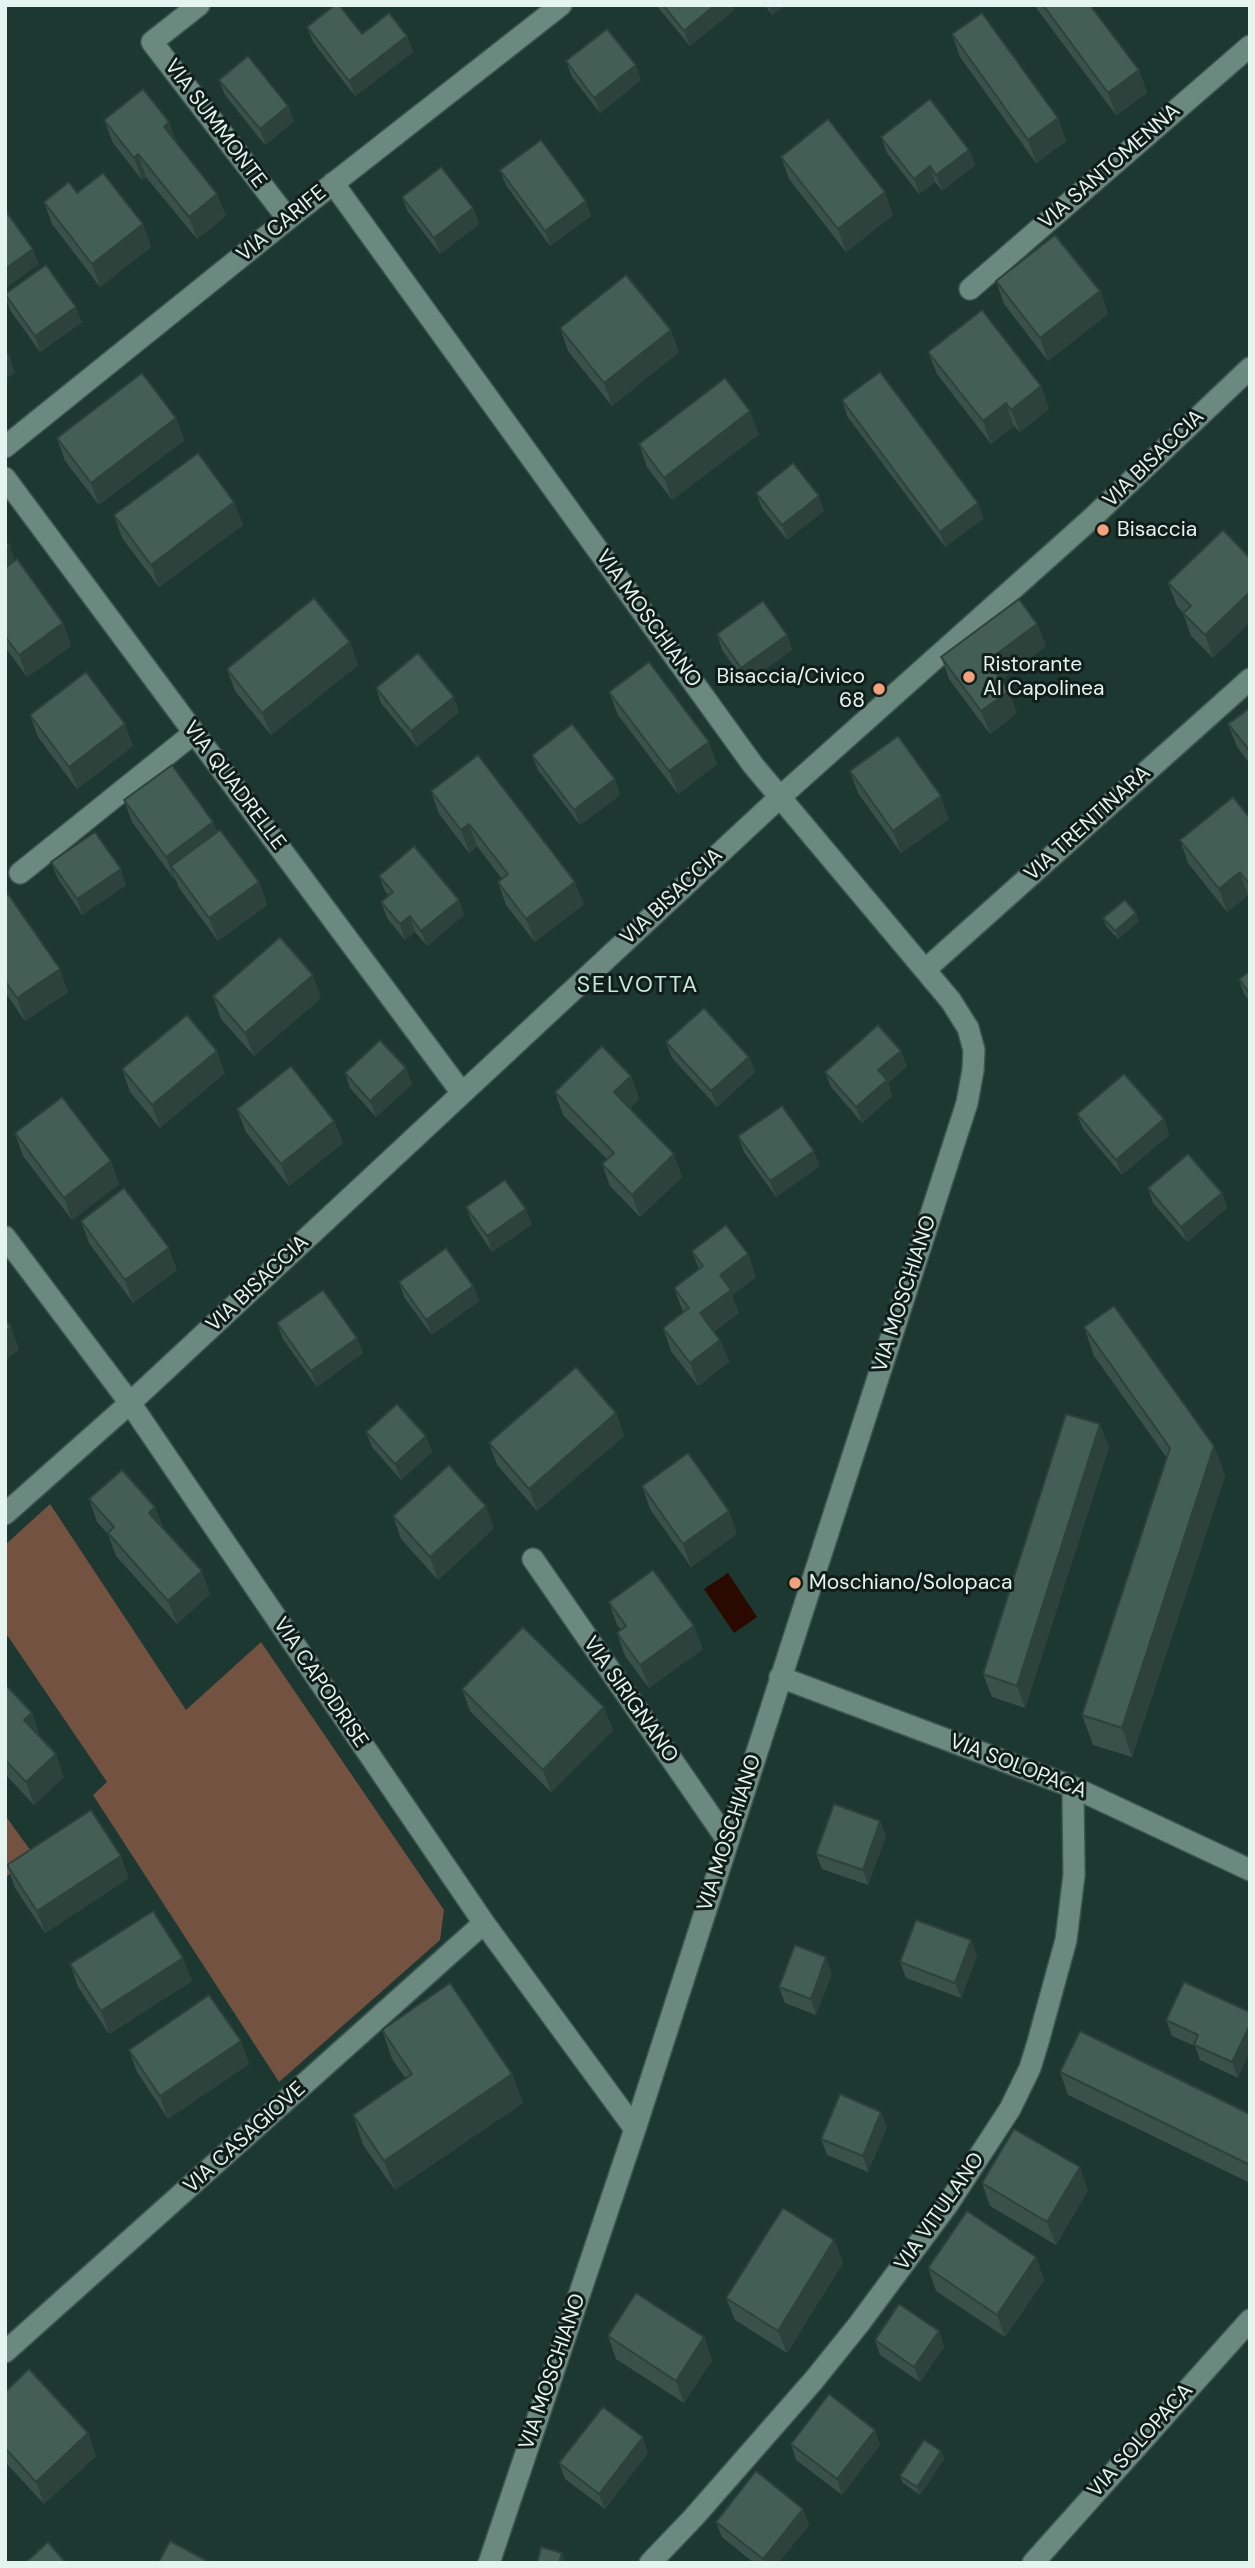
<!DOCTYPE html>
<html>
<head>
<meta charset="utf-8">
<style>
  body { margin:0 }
  #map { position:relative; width:1255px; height:2568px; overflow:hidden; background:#1d3830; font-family:"DM Sans",sans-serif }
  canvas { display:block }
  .frame { position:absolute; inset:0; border:7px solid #e4f4ee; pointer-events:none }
</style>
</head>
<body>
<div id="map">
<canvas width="1255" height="2568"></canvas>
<div class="frame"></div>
</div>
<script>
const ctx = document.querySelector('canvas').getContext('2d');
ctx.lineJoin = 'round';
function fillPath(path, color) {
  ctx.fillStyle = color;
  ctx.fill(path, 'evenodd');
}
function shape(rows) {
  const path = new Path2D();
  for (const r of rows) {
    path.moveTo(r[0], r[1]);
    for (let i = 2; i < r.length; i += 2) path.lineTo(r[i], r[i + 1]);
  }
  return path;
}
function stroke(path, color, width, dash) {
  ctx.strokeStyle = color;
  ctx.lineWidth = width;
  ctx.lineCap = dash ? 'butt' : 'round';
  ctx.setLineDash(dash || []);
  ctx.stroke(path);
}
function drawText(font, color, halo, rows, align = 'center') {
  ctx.font = font + ' "DM Sans",sans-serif';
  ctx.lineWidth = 6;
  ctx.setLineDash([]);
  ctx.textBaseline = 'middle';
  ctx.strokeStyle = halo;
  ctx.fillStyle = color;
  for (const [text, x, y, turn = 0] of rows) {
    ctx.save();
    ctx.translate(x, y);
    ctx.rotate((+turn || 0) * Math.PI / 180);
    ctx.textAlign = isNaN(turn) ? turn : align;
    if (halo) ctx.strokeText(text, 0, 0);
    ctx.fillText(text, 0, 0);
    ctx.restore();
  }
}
fillPath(shape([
  [50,1504,186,1710,261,1642,444,1910,440,1940,279,2082,93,1795,107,1782,5,1632,5,1545],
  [5,1815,33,1854,5,1878]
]), '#735242');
fillPath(shape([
  [728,1573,757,1617,734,1633,704,1589]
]), '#2a0a00');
const minor = shape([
  [199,5,152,42,288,219],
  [333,183,753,765,951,1001,968,1028,974,1050,973,1070,967,1103,635,2129,489,2563],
  [970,289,1250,46],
  [5,447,288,219,561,5],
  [5,478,462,1093],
  [20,873,194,733],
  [926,969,1250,679],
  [5,1237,130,1403,484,1923,635,2129],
  [5,1514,130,1403,779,798,1091,519,1250,368],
  [533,1559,728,1841],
  [780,1677,1073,1787,1250,1870],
  [5,2352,484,1923],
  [650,2563,694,2517,814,2380,859,2324,948,2204,1010,2109,1030,2068,1038,2042,1066,1940,1074,1875,1073,1787],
  [1033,2563,1250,2320]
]);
stroke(minor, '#3e5650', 24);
stroke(minor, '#6b897f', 21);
fillPath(shape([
  [656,5,732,5,734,10,690,46],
  [765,5,785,5,772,15],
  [1034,5,1090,5,1139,70,1147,93,1116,115],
  [307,27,362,34,407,36,413,52,355,96,313,42],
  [952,34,1058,118,1066,141,1036,163,960,57],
  [566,61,641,80,600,113,572,77],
  [219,80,288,106,294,121,265,145,225,95],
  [104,120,177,144,217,194,226,216,197,239,146,177,142,180,113,143],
  [881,137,969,150,975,165,942,191,935,182,919,194,887,153],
  [781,157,893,215,846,252,789,179],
  [500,170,591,216,550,246,506,185],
  [77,193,143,224,151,247,100,287,52,224,44,202],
  [402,197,473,208,479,224,440,254,408,212],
  [996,281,1100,291,1108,314,1048,361,1004,304],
  [5,294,82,322,40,352,10,310],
  [560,328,679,352,612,406,568,351],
  [928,352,1041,386,1049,409,1020,432,1014,426,991,444,937,374],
  [842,400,984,518,945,547,847,416],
  [176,418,184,440,99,505,65,461,57,438],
  [759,434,672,500,647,467,639,444],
  [756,493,824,511,787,540,762,508],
  [234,502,243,525,159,587,122,538,114,515],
  [1223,530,1213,658,1191,636,1183,613,1177,606,1168,583],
  [5,541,15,561,63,623,71,646,27,677,5,647],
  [1037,624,1046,646,1001,680,1017,713,990,734,949,679,941,657],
  [717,634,787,635,792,650,746,683,722,650],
  [350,642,358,665,271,735,235,691,227,669],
  [376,688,459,712,417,747,381,703],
  [609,692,717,764,678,794,618,715],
  [1250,708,1250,764,1237,747,1228,724],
  [30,715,133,746,77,789,38,737],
  [532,755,615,779,620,795,580,825,538,770],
  [850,771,949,819,901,853,858,793],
  [431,791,584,904,535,942,506,905,498,882,502,879,477,846,469,853,439,814],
  [124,800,213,822,217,832,259,882,267,905,218,941,179,888,175,878,174,879,132,822],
  [1250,818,1250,897,1248,895,1227,912,1188,863,1180,840],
  [51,862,126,885,82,915,57,877],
  [379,876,464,915,427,946,415,932,405,940,387,918,381,902,389,896,385,891],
  [5,896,68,992,25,1021,5,992],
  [1103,918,1139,921,1118,939,1106,926],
  [1250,971,1250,1002,1244,994,1239,979],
  [213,996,321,998,254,1056,221,1019],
  [666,1042,749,1057,755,1072,717,1107,672,1058],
  [907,1066,888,1083,892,1096,862,1123,831,1087,825,1072],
  [406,1068,412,1084,376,1117,350,1088,345,1073],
  [122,1069,225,1073,160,1128,130,1092],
  [631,1076,639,1099,630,1108,682,1177,640,1217,610,1186,602,1164,607,1159,563,1115,555,1092],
  [237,1109,334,1121,343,1143,289,1186,246,1132],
  [1077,1114,1164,1119,1169,1135,1122,1175,1083,1129],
  [15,1133,119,1184,72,1220,23,1156],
  [738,1136,820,1166,776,1197,744,1152],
  [1148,1188,1222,1193,1227,1208,1187,1242,1153,1203],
  [466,1207,532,1224,492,1252,472,1222],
  [81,1221,177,1270,133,1303,89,1243],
  [692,1251,748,1254,756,1277,732,1295,739,1313,714,1332,720,1340,729,1362,698,1386,671,1351,663,1328,683,1312,674,1288,699,1269],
  [399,1282,473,1286,479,1301,432,1335,404,1297],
  [277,1323,357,1338,363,1353,317,1387,283,1339],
  [1084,1327,1214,1446,1225,1476,1132,1757,1093,1745,1082,1715,1167,1458,1094,1356],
  [616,1413,624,1436,537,1511,497,1465,489,1443],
  [366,1432,426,1436,432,1452,401,1480,372,1447],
  [1109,1447,1025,1708,992,1697,983,1674],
  [642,1486,737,1534,691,1567,650,1509],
  [89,1499,155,1507,163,1528,210,1594,177,1624,116,1556,108,1534,97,1522],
  [393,1516,494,1528,438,1580,401,1539],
  [609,1602,703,1649,649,1688,625,1656,617,1633,621,1630,617,1625],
  [5,1684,40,1736,40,1737,64,1777,34,1805,5,1774],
  [462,1689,613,1730,551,1792,470,1711],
  [880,1821,886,1836,868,1885,822,1869,816,1854],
  [7,1865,129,1878,45,1933,15,1888],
  [971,1940,977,1956,961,1998,906,1978,900,1962],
  [70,1964,192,1981,109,2034,78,1987],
  [832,1973,816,2015,785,2003,779,1987],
  [1250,2012,1238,2078,1200,2060,1195,2046,1172,2036,1166,2020],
  [382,2030,512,2074,523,2103,395,2190,363,2145,353,2115,406,2079,392,2059],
  [241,2041,249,2064,168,2119,137,2072,129,2050],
  [1060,2072,1250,2114,1250,2183,1068,2095],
  [887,2127,868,2172,827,2155,821,2139],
  [982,2183,1088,2190,1056,2245,990,2206],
  [834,2240,843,2263,787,2353,735,2320,726,2298],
  [1036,2257,1044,2280,1005,2337,936,2291,928,2268],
  [939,2331,944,2347,920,2382,880,2355,875,2340],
  [608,2336,704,2337,712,2360,684,2403,616,2359],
  [5,2392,88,2433,96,2456,44,2504,5,2462],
  [875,2430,880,2445,842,2495,796,2460,791,2444],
  [941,2451,944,2459,920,2495,903,2483,900,2476],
  [648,2453,605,2509,565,2479,559,2463],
  [803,2509,809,2525,778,2563,754,2563,722,2537,716,2522]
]), '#395149');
fillPath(shape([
  [715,5,732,5,734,10,690,46,684,31],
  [769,5,785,5,772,15],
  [407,36,413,52,355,96,349,81],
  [636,65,641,80,600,113,594,98],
  [1139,70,1147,93,1116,115,1108,93],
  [288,106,294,121,265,145,260,129],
  [1058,118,1066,141,1036,163,1028,140],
  [169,122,178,145,164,127],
  [969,150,975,165,942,191,936,175],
  [138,154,146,177,142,180,134,158],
  [930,166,935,182,919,194,914,179],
  [885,192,893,215,846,252,838,229],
  [217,194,226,216,197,239,189,217],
  [586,201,591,216,550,246,545,231],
  [473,208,479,224,440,254,434,238],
  [143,224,151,247,100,287,92,264],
  [33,249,39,264,5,289,5,269],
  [1100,291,1108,314,1048,361,1040,338],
  [76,307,82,322,40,352,35,336],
  [671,330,679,352,612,406,604,383],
  [10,358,15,373,5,380,5,361],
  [1041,386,1049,409,1020,432,1011,410],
  [1006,403,1014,426,991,444,983,421],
  [750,411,759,434,672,500,664,478],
  [176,418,184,440,99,505,91,483],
  [819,496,824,511,787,540,782,525],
  [234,502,243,525,159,587,151,565],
  [978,503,984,518,945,547,940,532],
  [10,546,15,562,5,570,5,550],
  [1250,592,1250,623,1213,658,1205,635],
  [63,623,71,646,27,677,19,655],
  [1037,624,1046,646,995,684,987,661],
  [787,635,792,650,746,683,741,668],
  [350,642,358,665,271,735,262,713],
  [1009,691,1017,713,990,734,981,711],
  [454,697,459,712,417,747,411,731],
  [125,724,133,746,77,789,69,767],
  [709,742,717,764,678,794,669,771],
  [615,779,620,795,580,825,574,810],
  [941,796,949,819,901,853,893,831],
  [213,822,222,844,171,866,175,878,174,879,166,857],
  [469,824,477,846,469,853,461,830],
  [121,869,126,885,82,915,77,899],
  [1240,872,1248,895,1227,912,1219,889],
  [259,882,267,905,218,941,209,918],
  [575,882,584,904,535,942,526,919],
  [459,900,464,915,427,946,421,931],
  [1136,913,1139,921,1118,939,1115,931],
  [410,916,415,932,405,940,400,924],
  [60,969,68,992,25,1021,17,998],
  [313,975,321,998,254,1056,245,1033],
  [217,1051,225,1073,160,1128,152,1105],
  [901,1051,907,1066,888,1083,892,1096,862,1123,856,1107,878,1070],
  [749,1057,755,1072,717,1107,711,1091],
  [406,1068,412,1084,376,1117,370,1101],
  [631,1076,639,1099,623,1115,614,1092],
  [1164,1119,1169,1135,1122,1175,1116,1160],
  [334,1121,343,1143,289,1186,281,1164],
  [814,1151,820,1166,776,1197,770,1181],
  [674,1154,682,1177,640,1217,632,1195],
  [111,1161,119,1184,72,1220,64,1198],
  [1222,1193,1227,1208,1187,1242,1181,1227],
  [526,1209,532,1224,492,1252,487,1236],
  [169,1248,177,1270,133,1303,125,1280],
  [748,1254,756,1277,732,1295,739,1313,709,1336,700,1313,720,1275],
  [473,1286,479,1301,432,1335,426,1320],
  [11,1327,19,1350,5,1360,5,1331],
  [357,1338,363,1353,317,1387,311,1371],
  [720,1340,729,1362,698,1386,690,1363],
  [616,1413,624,1436,537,1511,529,1489],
  [1100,1424,1109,1447,1025,1708,1017,1686],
  [426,1436,432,1452,401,1480,395,1464],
  [1214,1446,1225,1476,1132,1757,1122,1728],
  [486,1506,494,1528,438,1580,430,1557],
  [155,1507,164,1530,149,1513],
  [729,1511,737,1534,691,1567,683,1544],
  [202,1571,210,1594,177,1624,168,1601],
  [694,1626,703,1649,649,1688,640,1665],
  [604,1707,613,1730,551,1792,543,1770],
  [32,1713,40,1736,33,1743,24,1720],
  [56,1754,64,1777,34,1805,26,1782],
  [880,1821,886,1836,868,1885,863,1870],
  [121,1856,129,1878,45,1933,37,1911],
  [971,1940,977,1956,961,1998,955,1983],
  [826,1957,832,1973,816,2015,811,1999],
  [183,1958,192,1981,109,2034,101,2011],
  [1250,2025,1250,2052,1238,2078,1232,2062],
  [241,2041,249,2064,168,2119,160,2096],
  [512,2074,523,2103,395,2190,384,2161],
  [881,2112,887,2127,868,2172,863,2156],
  [1080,2167,1088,2190,1056,2245,1047,2222],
  [834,2240,843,2263,787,2353,778,2331],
  [1036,2257,1044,2280,1005,2337,997,2315],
  [939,2331,944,2347,920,2382,914,2367],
  [704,2337,712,2360,684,2403,676,2381],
  [875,2430,880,2445,842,2495,837,2479],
  [88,2433,96,2456,44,2504,36,2482],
  [643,2437,648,2453,605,2509,599,2494],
  [941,2451,944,2459,920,2495,917,2487],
  [803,2509,809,2525,778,2563,764,2563,763,2559],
  [562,2553,565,2561,564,2563,559,2563]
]), '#2e423c');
const building = shape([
  [335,5,339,5,362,34,389,13,407,36,349,81,307,27,335,5],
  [663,5,715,5,684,31,663,5],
  [1043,5,1090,5,1139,70,1108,93,1043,5],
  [982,13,1058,118,1028,140,952,34,982,13],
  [607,29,636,65,594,98,566,61,607,29],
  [248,56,288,106,260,129,219,80,248,56],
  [143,89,169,122,164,127,217,194,189,217,138,154,134,158,104,120,143,89],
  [930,99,969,150,936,175,930,166,914,179,881,137,930,99],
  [828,119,885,192,838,229,781,157,828,119],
  [541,140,586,201,545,231,500,170,541,140],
  [441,167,473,208,434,238,402,197,441,167],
  [103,173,143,224,92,264,44,202,69,182,77,193,103,173],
  [5,210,33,249,5,269,5,210],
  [1055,235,1100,291,1040,338,996,281,1055,235],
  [46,265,76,307,35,336,5,294,46,265],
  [626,275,671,330,604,383,560,328,626,275],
  [982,310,1041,386,1011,410,1006,403,983,421,928,352,982,310],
  [5,352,10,358,5,361,5,352],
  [880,372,978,503,940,532,842,400,880,372],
  [142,373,176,418,91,483,57,438,142,373],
  [725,378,750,411,664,478,639,444,725,378],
  [198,453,234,502,151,565,114,515,198,453],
  [793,463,819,496,782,525,756,493,793,463],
  [1223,530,1250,558,1250,592,1205,635,1183,613,1191,606,1168,583,1223,530],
  [5,541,10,546,5,550,5,541],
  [17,559,63,623,19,655,5,636,5,568,17,559],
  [314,598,350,642,262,713,227,669,314,598],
  [1019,599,1037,624,987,661,1009,691,981,711,941,657,1019,599],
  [763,601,787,635,741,668,717,634,763,601],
  [418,653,454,697,411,731,376,688,418,653],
  [649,662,709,742,669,771,609,692,649,662],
  [86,672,125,724,69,767,30,715,86,672],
  [1250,708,1250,751,1228,724,1250,708],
  [572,724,615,779,574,810,532,755,572,724],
  [898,736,941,796,893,831,850,771,898,736],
  [478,755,575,882,526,919,498,882,508,874,469,824,461,830,431,791,478,755],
  [172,765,213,822,166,857,124,800,172,765],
  [1233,797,1250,818,1250,885,1240,872,1219,889,1180,840,1233,797],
  [220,830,259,882,209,918,171,866,220,830],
  [95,832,121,869,77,899,51,862,95,832],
  [414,846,459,900,421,931,410,916,400,924,381,902,393,892,379,876,414,846],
  [8,894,60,969,17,998,5,981,5,896,8,894],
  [1125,900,1136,913,1115,931,1103,918,1125,900],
  [280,937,313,975,245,1033,213,996,280,937],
  [1250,971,1250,994,1239,979,1250,971],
  [704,1008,749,1057,711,1091,666,1042,704,1008],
  [187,1015,217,1051,152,1105,122,1069,187,1015],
  [878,1025,901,1051,878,1070,887,1080,856,1107,825,1072,878,1025],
  [380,1040,406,1068,370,1101,345,1073,380,1040],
  [602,1046,631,1076,614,1092,674,1154,632,1195,602,1164,614,1153,555,1092,602,1046],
  [291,1066,334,1121,281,1164,237,1109,291,1066],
  [1124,1074,1164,1119,1116,1160,1077,1114,1124,1074],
  [62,1097,111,1161,64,1198,15,1133,62,1097],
  [782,1106,814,1151,770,1181,738,1136,782,1106],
  [1188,1154,1222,1193,1181,1227,1148,1188,1188,1154],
  [505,1180,526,1209,487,1236,466,1207,505,1180],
  [124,1188,169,1248,125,1280,81,1221,124,1188],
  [726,1225,748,1254,720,1275,731,1290,700,1313,720,1340,690,1363,663,1328,689,1308,674,1288,703,1266,692,1251,726,1225],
  [446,1248,473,1286,426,1320,399,1282,446,1248],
  [323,1290,357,1338,311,1371,277,1323,323,1290],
  [1114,1306,1214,1446,1122,1728,1082,1715,1170,1448,1084,1327,1114,1306],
  [5,1320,11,1327,5,1331,5,1320],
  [576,1367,616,1413,529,1489,489,1443,576,1367],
  [397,1404,426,1436,395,1464,366,1432,397,1404],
  [1066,1414,1100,1424,1017,1686,983,1674,1066,1414],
  [688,1453,729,1511,683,1544,642,1486,688,1453],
  [449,1465,486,1506,430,1557,393,1516,449,1465],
  [122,1470,155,1507,149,1513,202,1571,168,1601,108,1533,114,1527,89,1499,122,1470],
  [653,1570,694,1626,640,1665,617,1633,626,1626,609,1602,653,1570],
  [523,1627,604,1707,543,1770,462,1689,523,1627],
  [5,1684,32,1713,24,1720,56,1754,26,1782,5,1760,5,1684],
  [834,1804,880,1821,863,1870,816,1854,834,1804],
  [91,1810,121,1856,37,1911,7,1865,91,1810],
  [153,1911,183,1958,101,2011,70,1964,153,1911],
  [916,1920,971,1940,955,1983,900,1962,916,1920],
  [795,1945,826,1957,811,1999,779,1987,795,1945],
  [1184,1982,1250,2012,1250,2025,1232,2062,1194,2045,1198,2035,1166,2020,1184,1982],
  [450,1983,512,2074,384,2161,353,2115,412,2074,382,2030,450,1983],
  [209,1995,241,2041,160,2096,129,2050,209,1995],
  [1080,2031,1250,2114,1250,2165,1060,2072,1080,2031],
  [840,2094,881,2112,863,2156,821,2139,840,2094],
  [1014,2129,1080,2167,1047,2222,982,2183,1014,2129],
  [783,2208,834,2240,778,2331,726,2298,783,2208],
  [967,2211,1036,2257,997,2315,928,2268,967,2211],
  [636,2293,704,2337,676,2381,608,2336,636,2293],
  [899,2304,939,2331,914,2367,875,2340,899,2304],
  [29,2369,88,2433,36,2482,5,2448,5,2392,29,2369],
  [829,2394,875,2430,837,2479,791,2444,829,2394],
  [603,2407,643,2437,599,2494,559,2463,603,2407],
  [924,2440,941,2451,917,2487,900,2476,924,2440],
  [756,2471,803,2509,763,2559,716,2522,756,2471],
  [170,2541,211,2563,158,2563,170,2541],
  [48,2542,66,2563,25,2563,48,2542],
  [541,2547,562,2553,559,2563,537,2563,541,2547]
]);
fillPath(building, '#425e55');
stroke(building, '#2e423c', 2);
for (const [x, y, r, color] of [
  [1103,530,7,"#f1a17c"],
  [969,677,7,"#f1a17c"],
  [879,689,7,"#f1a17c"],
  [795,1583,7,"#f1a17c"]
]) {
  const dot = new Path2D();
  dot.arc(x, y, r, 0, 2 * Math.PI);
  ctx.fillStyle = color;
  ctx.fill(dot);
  stroke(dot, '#111d19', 2.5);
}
drawText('21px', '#e4f4ee', '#111d19', [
  ["VIA SUMMONTE",215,124,53],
  ["VIA SANTOMENNA",1110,167,-41],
  ["VIA CARIFE",282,224,-39],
  ["VIA BISACCIA",1154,459,-44],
  ["VIA MOSCHIANO",648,619,54],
  ["VIA QUADRELLE",234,786,53],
  ["VIA TRENTINARA",1088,824,-42],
  ["VIA BISACCIA",672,897,-43],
  ["VIA BISACCIA",258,1284,-43],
  ["VIA MOSCHIANO",905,1294,-72],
  ["VIA CAPODRISE",320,1683,56],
  ["VIA SIRIGNANO",630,1700,55],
  ["VIA SOLOPACA",1018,1767,21],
  ["VIA MOSCHIANO",730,1833,-72],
  ["VIA CASAGIOVE",245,2138,-42],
  ["VIA VITULANO",940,2212,-55],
  ["VIA MOSCHIANO",553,2372,-71],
  ["VIA SOLOPACA",1141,2441,-48]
]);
drawText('21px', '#e4f4ee', '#111d19', [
  ["Bisaccia",1117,530],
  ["Ristorante",983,665],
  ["Al Capolinea",983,689],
  ["Bisaccia/Civico",865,677,"right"],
  ["68",865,701,"right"],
  ["Moschiano/Solopaca",809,1583]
], 'left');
ctx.letterSpacing = '2px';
drawText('23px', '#c6e7db', '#111d19', [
  ["SELVOTTA",638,986]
]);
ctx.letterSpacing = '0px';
</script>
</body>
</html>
